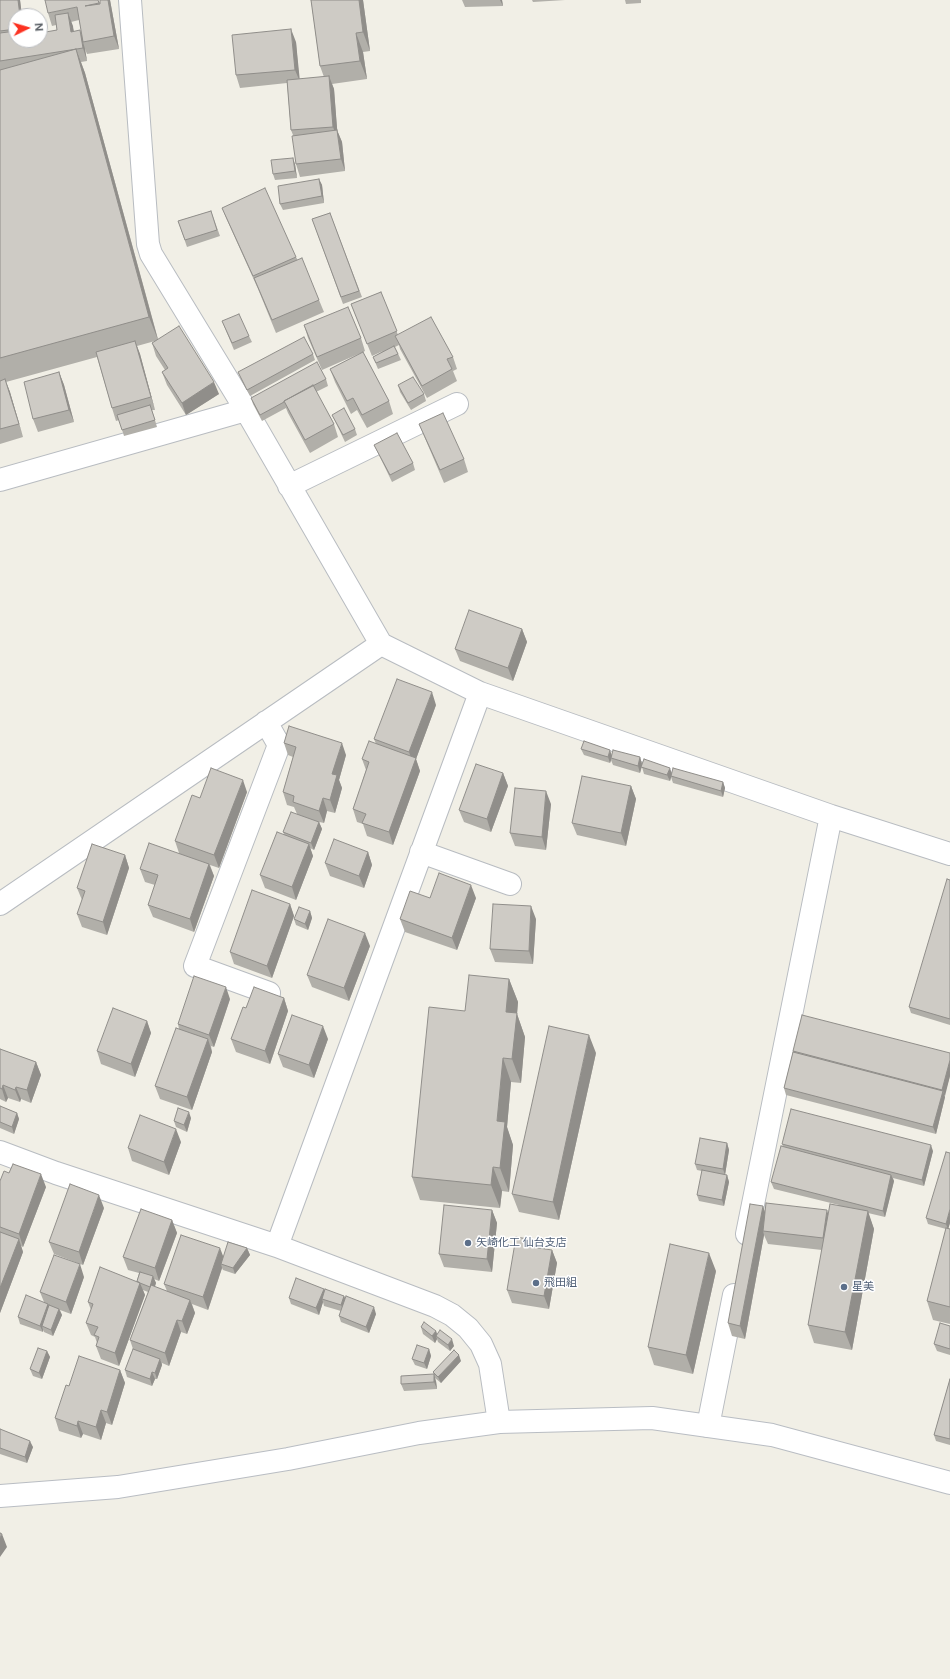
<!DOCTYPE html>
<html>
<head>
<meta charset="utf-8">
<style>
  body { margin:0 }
  #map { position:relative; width:950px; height:1679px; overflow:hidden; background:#f1efe6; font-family:"Public Sans",sans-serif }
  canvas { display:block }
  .north { position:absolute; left:8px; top:8px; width:40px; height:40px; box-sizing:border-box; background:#fff; border:1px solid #bec0c3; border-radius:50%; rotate:85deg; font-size:11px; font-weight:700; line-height:16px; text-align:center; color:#5d6268 }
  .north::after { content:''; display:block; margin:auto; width:14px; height:18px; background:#fc3221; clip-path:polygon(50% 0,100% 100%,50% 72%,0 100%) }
</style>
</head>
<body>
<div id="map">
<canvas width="950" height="1679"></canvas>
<div class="north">N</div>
</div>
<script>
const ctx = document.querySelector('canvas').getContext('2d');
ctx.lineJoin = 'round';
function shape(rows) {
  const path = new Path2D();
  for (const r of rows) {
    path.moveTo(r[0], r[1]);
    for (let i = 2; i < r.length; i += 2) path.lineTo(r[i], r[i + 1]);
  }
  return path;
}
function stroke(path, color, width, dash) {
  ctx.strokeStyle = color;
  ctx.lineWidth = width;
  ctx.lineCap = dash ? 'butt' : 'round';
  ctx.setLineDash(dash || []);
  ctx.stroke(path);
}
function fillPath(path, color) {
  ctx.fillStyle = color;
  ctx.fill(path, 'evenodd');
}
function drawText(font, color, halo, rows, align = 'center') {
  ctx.font = font + ' "Public Sans","Noto Sans JP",sans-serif';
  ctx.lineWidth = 3;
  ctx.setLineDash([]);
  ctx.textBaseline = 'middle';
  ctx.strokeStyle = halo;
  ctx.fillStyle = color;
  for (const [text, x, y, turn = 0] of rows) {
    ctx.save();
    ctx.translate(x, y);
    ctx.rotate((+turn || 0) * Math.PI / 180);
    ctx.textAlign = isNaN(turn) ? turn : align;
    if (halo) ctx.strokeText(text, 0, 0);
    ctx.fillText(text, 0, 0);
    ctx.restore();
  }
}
const street = shape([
  [130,0,148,244,151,254,246,410],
  [0,480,246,410,381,644,0,904],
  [289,486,457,404],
  [381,644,480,693,831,816,950,854],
  [266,722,279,745,195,966,269,993],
  [421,852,510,884],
  [0,1152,56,1173,277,1246,435,1306,452,1315,468,1328,481,1344,490,1364,499,1422],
  [747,1234,831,816],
  [277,1246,480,693],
  [708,1426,734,1295]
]);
const secondary = shape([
  [0,1496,118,1487,288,1459,419,1433,499,1422,652,1418,772,1435,950,1483]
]);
stroke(street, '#b8bcc1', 24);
stroke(secondary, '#b9bdc3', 24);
stroke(street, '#fff', 22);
stroke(secondary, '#fff', 22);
fillPath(shape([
  [0,0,20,0,22,16,16,16,16,40,57,30,56,25,52,26,48,13,110,0,119,49,87,54,85,49,87,61,81,62,85,73,158,339,219,394,186,415,167,385,162,372,165,370,156,356,152,343,155,341,137,346,140,354,155,410,152,410,157,427,124,436,119,420,116,421,112,408,97,357,6,382,10,392,23,437,0,444],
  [79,20,82,35,74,31,71,22],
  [311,0,363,0,370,51,363,52,367,79,332,84,334,89,337,130,342,142,345,171,300,177,296,164,293,135,291,130,287,83,240,88,236,75,296,42,299,79,324,77,320,66],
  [462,0,502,0,503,6,465,7],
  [532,0,565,0,533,2],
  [625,0,641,0,641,3,626,4],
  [295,164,297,178,275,180,273,174],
  [319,179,322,185,324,203,283,210,280,204],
  [222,208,296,257,319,300,324,312,276,333,258,289,227,220],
  [211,211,220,236,187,247,178,221],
  [330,213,362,297,343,304,312,219],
  [381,292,398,335,453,357,457,369,453,371,457,381,427,398,400,349,399,345,395,347,401,360,378,369,373,357,383,351,372,356,351,304],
  [222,321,249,336,252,342,234,350],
  [304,325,361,338,365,351,363,352,389,401,393,414,367,428,357,410,351,414,335,382,330,369,363,352,322,370,308,338],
  [313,354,315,360,250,396,241,379,238,372],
  [59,372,64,385,74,422,38,432,33,419],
  [326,379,328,386,316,392,334,424,338,437,310,453,288,413,286,408,262,421,253,404,251,398],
  [398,385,424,394,426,401,411,410,400,392],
  [332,415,355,429,357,435,345,442,335,421],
  [419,424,464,459,468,472,444,483,424,436],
  [374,445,413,463,415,470,392,482,377,451],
  [522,629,527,642,513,681,460,661,455,649],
  [436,705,416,759,420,771,393,845,367,836,363,824,357,822,353,809,366,770,362,759,376,744,374,739],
  [284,743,346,755,339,780,342,788,335,813,327,811,324,823,315,821,319,822,322,829,314,850,310,848,313,856,296,900,265,888,260,875,284,834,283,832,297,814,294,807,287,805,283,792,293,757,288,755],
  [581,749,612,755,640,757,642,764,672,773,723,782,725,788,723,797,673,783,671,777,670,781,644,774,642,767,640,773,613,765,611,760,610,763,584,755],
  [503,773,508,786,491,832,464,822,459,810],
  [631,786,636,799,626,846,577,835,572,823],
  [247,792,219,868,210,865,214,876,194,932,153,917,148,905,155,885,145,882,140,869,179,853,175,841,200,798],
  [551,804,546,850,515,846,510,833],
  [368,852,372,865,364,888,330,876,325,863],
  [125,855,129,868,107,935,82,927,77,914,82,900,77,888],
  [950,880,950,1025,911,1013,909,1007],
  [430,898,476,898,457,950,405,932,400,919],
  [290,904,294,916,272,978,234,964,230,952],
  [310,911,312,918,308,930,296,925,294,919],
  [536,919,533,964,495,962,490,949],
  [370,946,349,1001,312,987,307,975],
  [509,979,518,1002,517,1014,525,1037,521,1083,511,1082,507,1127,513,1145,509,1192,502,1191,500,1208,420,1200,412,1177,465,1011],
  [284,998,288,1011,270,1064,236,1052,231,1039,246,1008],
  [230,999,214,1047,211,1046,212,1052,192,1110,160,1099,155,1086,179,1029,178,1024],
  [147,1021,151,1033,135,1077,101,1064,97,1051],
  [328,1039,314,1078,283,1067,278,1054],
  [0,1049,36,1062,41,1075,31,1103,21,1099,20,1102,8,1098,6,1102,0,1099],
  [793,1051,950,1053,950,1076,944,1096,945,1097,936,1134,786,1095,784,1088,793,1052],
  [596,1053,559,1220,519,1212,512,1194],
  [0,1106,17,1113,19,1119,14,1134,0,1128],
  [191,1118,187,1132,176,1127,174,1121],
  [181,1142,169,1175,132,1161,128,1148],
  [727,1143,729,1150,725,1175,727,1175,729,1182,724,1206,699,1201,697,1195,702,1171,697,1170,695,1164],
  [782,1144,933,1151,924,1186,893,1178,894,1181,885,1217,868,1213,874,1229,852,1350,814,1343,808,1325,822,1250,768,1244,764,1235,745,1339,732,1336,728,1323,763,1206,765,1212,828,1214,839,1205,774,1189,771,1182,783,1147],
  [0,1181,46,1187,23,1247,21,1246,23,1252,0,1313],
  [104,1208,83,1265,54,1254,49,1242],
  [492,1210,497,1223,492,1272,444,1267,439,1254],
  [926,1218,950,1223,948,1228,950,1229,950,1324,933,1320,927,1301,946,1229,928,1224],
  [172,1220,177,1233,159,1281,154,1279,156,1283,155,1287,167,1291,164,1284,223,1257,247,1248,250,1255,235,1274,223,1270,222,1268,208,1310,192,1304,195,1313,187,1334,181,1332,169,1366,162,1363,162,1365,157,1379,155,1379,152,1386,127,1377,125,1370,133,1349,130,1340,148,1292,143,1290,145,1295,119,1366,101,1359,96,1346,97,1343,95,1337,91,1335,86,1323,91,1310,88,1302,137,1281,139,1273,128,1270,123,1257],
  [552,1250,557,1263,549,1309,512,1303,507,1290],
  [716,1271,693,1374,654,1365,648,1347],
  [84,1277,71,1314,60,1310,62,1315,53,1336,44,1332,43,1330,43,1332,20,1324,18,1317,44,1302,40,1292],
  [325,1291,344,1296,345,1299,376,1314,369,1333,341,1322,339,1316,341,1311,324,1306,323,1302,319,1315,291,1304,289,1298],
  [950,1326,950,1355,937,1351,934,1344],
  [421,1327,436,1331,437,1334,454,1346,450,1351,438,1342,437,1339,435,1343,423,1334],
  [429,1349,431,1356,427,1369,415,1365,412,1359],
  [47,1351,50,1357,42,1379,33,1376,30,1369],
  [461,1361,441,1383,435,1378,433,1372],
  [120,1370,125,1383,112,1425,106,1423,101,1440,83,1434,81,1438,59,1431,55,1418,69,1386],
  [950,1379,950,1445,936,1441,934,1435],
  [436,1381,437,1389,404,1391,401,1384],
  [0,1429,33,1447,27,1463,0,1454]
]), '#b1afa9');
fillPath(shape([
  [18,0,20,0,22,16,20,16],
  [108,0,110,0,119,49,114,36],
  [359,0,363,0,370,51,363,32],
  [500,0,502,0,503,6],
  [68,13,73,26,75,44,71,32],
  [291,29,296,42,300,82,295,70],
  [80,30,84,42,83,42,85,49,87,61,83,48],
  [356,33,363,52,367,79,360,61],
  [76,49,85,73,158,340,149,317],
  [329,76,334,89,338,140,333,127],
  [337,130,342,142,345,171,341,159],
  [293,158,295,164,297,178,295,171],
  [319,179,322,185,324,203,322,196],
  [135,341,140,354,155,410,151,397],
  [59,372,64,385,74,422,69,410],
  [5,379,10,392,23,437,19,424],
  [214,382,219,394,186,415,182,403],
  [522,629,527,642,513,681,508,668],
  [432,692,436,705,416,759,420,771,393,845,389,832,413,764,409,752],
  [342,743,346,755,339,780,342,788,335,813,330,800,332,774],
  [610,750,612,756,611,758,611,760,610,763,608,757],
  [640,757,642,764,640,773,638,766],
  [670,768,672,774,670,781,667,775],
  [503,773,508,786,491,832,487,819],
  [243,780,247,792,219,868,214,855],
  [723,782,725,788,723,797,721,791],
  [631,786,636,799,626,846,621,833],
  [546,791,551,804,546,850,542,837],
  [323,798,327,811,324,823,319,811],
  [319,822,322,829,314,850,311,843],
  [309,844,313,856,296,900,292,887],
  [368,852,372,865,364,888,359,876],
  [125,855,129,868,107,935,103,922],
  [209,864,214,876,194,932,190,919],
  [471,885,476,898,457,950,452,938],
  [290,904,294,916,272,978,267,966],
  [531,906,536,919,533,964,529,951],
  [310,911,312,918,308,930,305,924],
  [365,933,370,946,349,1001,344,988],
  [509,979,518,1002,517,1014,525,1037,521,1083,512,1059,506,1012],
  [226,987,230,999,214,1047,209,1035],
  [284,998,288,1011,270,1064,265,1051],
  [147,1021,151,1033,135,1077,131,1064],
  [323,1026,328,1039,314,1078,309,1065],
  [589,1035,596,1053,559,1220,553,1202],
  [208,1039,212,1052,192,1110,187,1097],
  [503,1058,511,1082,507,1127,513,1145,509,1192,500,1168,497,1121],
  [950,1060,950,1076,945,1096,942,1090],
  [36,1062,41,1075,31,1103,27,1090],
  [3,1085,8,1098,6,1102,2,1089],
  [16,1087,21,1099,20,1102,15,1090],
  [943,1091,945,1097,936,1134,933,1127],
  [189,1112,191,1118,187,1132,184,1125],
  [17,1113,19,1119,14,1134,12,1127],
  [176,1129,181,1142,169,1175,164,1162],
  [727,1143,729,1150,725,1175,723,1169],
  [931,1145,933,1151,924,1186,922,1180],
  [493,1167,502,1191,500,1208,491,1185],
  [41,1174,46,1187,23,1247,19,1234],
  [727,1175,729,1182,724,1206,722,1200],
  [891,1175,894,1181,885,1217,883,1211],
  [99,1195,104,1208,83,1265,79,1252],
  [763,1206,767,1219,763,1231,764,1235,745,1339,740,1326],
  [950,1209,950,1223,948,1230,946,1224],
  [492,1210,497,1223,492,1272,487,1259],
  [827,1210,831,1223,828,1250,823,1238],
  [868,1211,874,1229,852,1350,845,1332],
  [172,1220,177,1233,159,1281,155,1268],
  [19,1239,23,1252,0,1313,0,1288],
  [534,1240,538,1252,532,1247],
  [220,1248,225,1261,221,1264,222,1268,208,1310,203,1297],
  [247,1248,250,1255,235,1274,233,1268],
  [552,1250,557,1263,549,1309,544,1296],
  [709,1253,716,1271,693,1374,686,1355],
  [80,1264,84,1277,71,1314,66,1302],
  [153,1276,156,1283,152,1293,150,1287],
  [140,1283,145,1295,119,1366,115,1353],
  [324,1289,326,1295,322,1299,323,1302,319,1315,316,1308],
  [344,1296,347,1302,344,1311,341,1305],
  [190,1300,195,1313,187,1334,182,1321],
  [48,1304,50,1310,42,1326,43,1330,43,1332,40,1326],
  [374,1307,376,1314,369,1333,366,1327],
  [59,1309,62,1315,53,1336,51,1330],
  [177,1320,181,1332,169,1366,165,1353],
  [436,1331,438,1337,436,1336,437,1339,435,1343,432,1336],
  [452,1339,454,1346,450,1351,448,1345],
  [429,1349,431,1356,427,1369,424,1363],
  [47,1351,50,1357,42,1379,39,1373],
  [459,1355,461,1361,441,1383,438,1377],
  [160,1359,162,1365,157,1379,155,1373],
  [120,1370,125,1383,112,1425,107,1412],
  [152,1372,155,1379,152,1386,150,1379],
  [434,1374,436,1381,437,1389,434,1382],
  [101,1410,106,1423,101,1440,96,1427],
  [78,1421,83,1434,81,1438,77,1426],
  [30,1441,33,1447,27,1463,25,1457],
  [2,1534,7,1547,0,1557,0,1538]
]), '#908e8a');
const building = shape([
  [0,0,18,0,20,16,16,16,16,29,0,31,0,0],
  [45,0,98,0,99,3,85,6,100,4,100,0,108,0,114,36,83,42,77,7,48,13,45,0],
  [311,0,359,0,363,32,356,33,360,61,320,66,311,0],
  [68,13,71,32,80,30,83,48,0,61,0,33,16,31,16,40,40,40,40,33,57,30,55,15,68,13],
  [291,29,295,70,236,75,232,35,291,29],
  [76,49,149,317,0,358,0,70,76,49],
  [329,76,333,127,291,130,287,80,329,76],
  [337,130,341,159,296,164,292,136,337,130],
  [293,158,295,171,273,174,271,160,293,158],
  [319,179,322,196,280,204,278,186,319,179],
  [265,188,296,257,253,276,222,208,265,188],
  [211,211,217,230,185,240,178,221,211,211],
  [330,213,359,291,341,297,312,219,330,213],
  [302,258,319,300,272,320,254,278,302,258],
  [381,292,397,331,367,344,351,304,381,292],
  [348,307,361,338,317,357,304,325,348,307],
  [239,314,249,336,232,343,222,321,239,314],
  [431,317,453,357,447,359,452,369,422,386,395,336,431,317],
  [179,326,214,382,182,403,162,372,168,368,152,343,179,326],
  [304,337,313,354,247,390,238,372,304,337],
  [135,341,151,397,112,408,96,352,135,341],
  [394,346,398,354,376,363,373,357,394,346],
  [363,352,389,401,362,415,353,398,347,401,330,369,363,352],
  [317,362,326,379,284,401,284,402,260,415,251,398,317,362],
  [59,372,69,410,33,419,24,382,59,372],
  [413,377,424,394,408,403,398,385,413,377],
  [5,379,19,424,0,429,0,381,5,379],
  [313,385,334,424,305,440,284,401,313,385],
  [150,405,155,420,122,430,117,415,150,405],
  [344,408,355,429,343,435,332,415,344,408],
  [443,413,464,459,440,470,419,424,443,413],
  [397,433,413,463,390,475,374,445,397,433],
  [469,610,522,629,508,668,455,649,469,610],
  [397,679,432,692,409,752,374,739,397,679],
  [289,726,342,743,332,774,337,775,330,800,323,798,319,811,293,802,294,796,283,792,296,747,284,743,289,726],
  [369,741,416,758,389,832,362,823,366,814,353,809,369,762,362,759,369,741],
  [584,741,610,750,608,757,581,749,584,741],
  [613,750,640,757,638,766,611,758,613,750],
  [644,759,670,768,667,775,641,767,644,759],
  [476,764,503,773,487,819,459,810,476,764],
  [211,768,243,780,214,855,175,841,192,795,200,798,211,768],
  [673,768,723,782,721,791,671,776,673,768],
  [582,776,631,786,621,833,572,823,582,776],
  [515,788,546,791,542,837,510,833,515,788],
  [291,812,319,822,311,843,283,832,291,812],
  [277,832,309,844,292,887,260,875,277,832],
  [334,839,368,852,359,876,325,863,334,839],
  [149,843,209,864,190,919,148,905,158,875,140,869,149,843],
  [92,844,125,855,103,922,77,914,85,891,77,888,92,844],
  [439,873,471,885,452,938,400,919,410,891,430,898,439,873],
  [947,879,950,880,950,1019,909,1007,947,879],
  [252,890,290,904,267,966,230,952,252,890],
  [493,904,531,906,529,951,490,949,493,904],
  [299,907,310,911,305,924,294,919,299,907],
  [328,919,365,933,344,988,307,975,328,919],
  [469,975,509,979,506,1012,517,1013,512,1059,503,1058,497,1121,505,1122,500,1168,493,1167,491,1185,412,1177,429,1007,465,1011,469,975],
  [194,976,226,987,209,1035,178,1024,194,976],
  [254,987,284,998,265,1051,231,1039,243,1007,246,1008,254,987],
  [113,1008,147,1021,131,1064,97,1051,113,1008],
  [292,1015,323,1026,309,1065,278,1054,292,1015],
  [802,1015,950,1053,950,1060,942,1090,793,1051,802,1015],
  [549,1026,589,1035,553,1202,512,1194,549,1026],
  [176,1028,208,1039,187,1097,155,1086,176,1028],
  [0,1049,36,1062,27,1090,16,1087,15,1090,3,1085,2,1089,0,1088,0,1049],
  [793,1052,943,1091,933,1127,784,1088,793,1052],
  [0,1106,17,1113,12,1127,0,1122,0,1106],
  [178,1108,189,1112,184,1125,174,1121,178,1108],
  [791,1109,931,1145,922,1180,782,1144,791,1109],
  [140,1115,176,1129,164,1162,128,1148,140,1115],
  [700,1138,727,1143,723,1169,695,1164,700,1138],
  [781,1146,891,1175,883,1211,771,1182,781,1146],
  [946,1152,950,1153,950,1209,946,1224,926,1218,946,1152],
  [13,1164,41,1174,19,1234,0,1227,0,1181,4,1171,9,1173,13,1164],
  [702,1170,727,1175,722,1200,697,1195,702,1170],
  [70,1184,99,1195,79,1252,49,1242,70,1184],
  [766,1203,827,1210,823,1238,763,1231,766,1203],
  [750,1204,763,1206,740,1326,728,1323,750,1204],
  [830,1204,868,1211,845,1332,808,1325,830,1204],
  [444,1205,492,1210,487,1259,439,1254,444,1205],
  [141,1209,172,1220,155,1268,123,1257,141,1209],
  [946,1228,950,1229,950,1307,927,1301,946,1228],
  [0,1232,19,1239,0,1288,0,1232],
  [181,1235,220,1248,203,1297,164,1284,181,1235],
  [516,1237,534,1240,532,1247,552,1250,544,1296,507,1290,516,1237],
  [228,1242,247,1248,233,1268,221,1264,228,1242],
  [670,1244,709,1253,686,1355,648,1347,670,1244],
  [54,1255,80,1264,66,1302,40,1292,54,1255],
  [100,1267,140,1283,115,1353,96,1346,99,1337,94,1335,98,1327,86,1323,93,1304,88,1302,100,1267],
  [140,1272,153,1276,150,1287,140,1283,137,1281,140,1272],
  [296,1278,324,1289,316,1308,289,1298,296,1278],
  [151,1285,190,1300,182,1321,177,1320,165,1353,130,1340,151,1285],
  [325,1289,344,1296,341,1305,322,1299,325,1289],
  [26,1295,48,1304,40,1326,18,1317,26,1295],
  [346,1296,374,1307,366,1327,339,1316,346,1296],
  [49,1305,59,1309,51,1330,42,1326,49,1305],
  [424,1322,436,1331,432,1336,421,1327,424,1322],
  [940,1323,950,1326,950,1349,934,1344,940,1323],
  [440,1330,452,1339,448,1345,436,1336,440,1330],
  [417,1345,429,1349,424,1363,412,1359,417,1345],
  [38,1348,47,1351,39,1373,30,1369,38,1348],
  [133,1349,160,1359,155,1373,152,1372,150,1379,125,1370,133,1349],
  [454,1350,459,1355,438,1377,433,1372,454,1350],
  [79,1356,120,1370,107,1412,101,1410,96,1427,78,1421,77,1426,55,1418,66,1385,69,1386,79,1356],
  [434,1374,434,1382,401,1384,401,1376,434,1374],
  [950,1379,950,1439,934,1435,950,1379],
  [0,1429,30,1441,25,1457,0,1448,0,1429],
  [0,1533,2,1534,0,1538,0,1533]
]);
fillPath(building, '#cecbc5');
stroke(building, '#908e8a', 1);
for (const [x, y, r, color] of [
  [468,1243,4,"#5c6f8a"],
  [536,1283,4,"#5c6f8a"],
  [844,1287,4,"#5c6f8a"]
]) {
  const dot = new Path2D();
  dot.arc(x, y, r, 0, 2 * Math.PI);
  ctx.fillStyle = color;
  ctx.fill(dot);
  stroke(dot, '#fff', 1.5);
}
drawText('11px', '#4e5e75', '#fff', [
  ["矢崎化工 仙台支店",476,1243],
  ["飛田組",544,1283],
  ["星美",852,1287]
], 'left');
</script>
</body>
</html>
